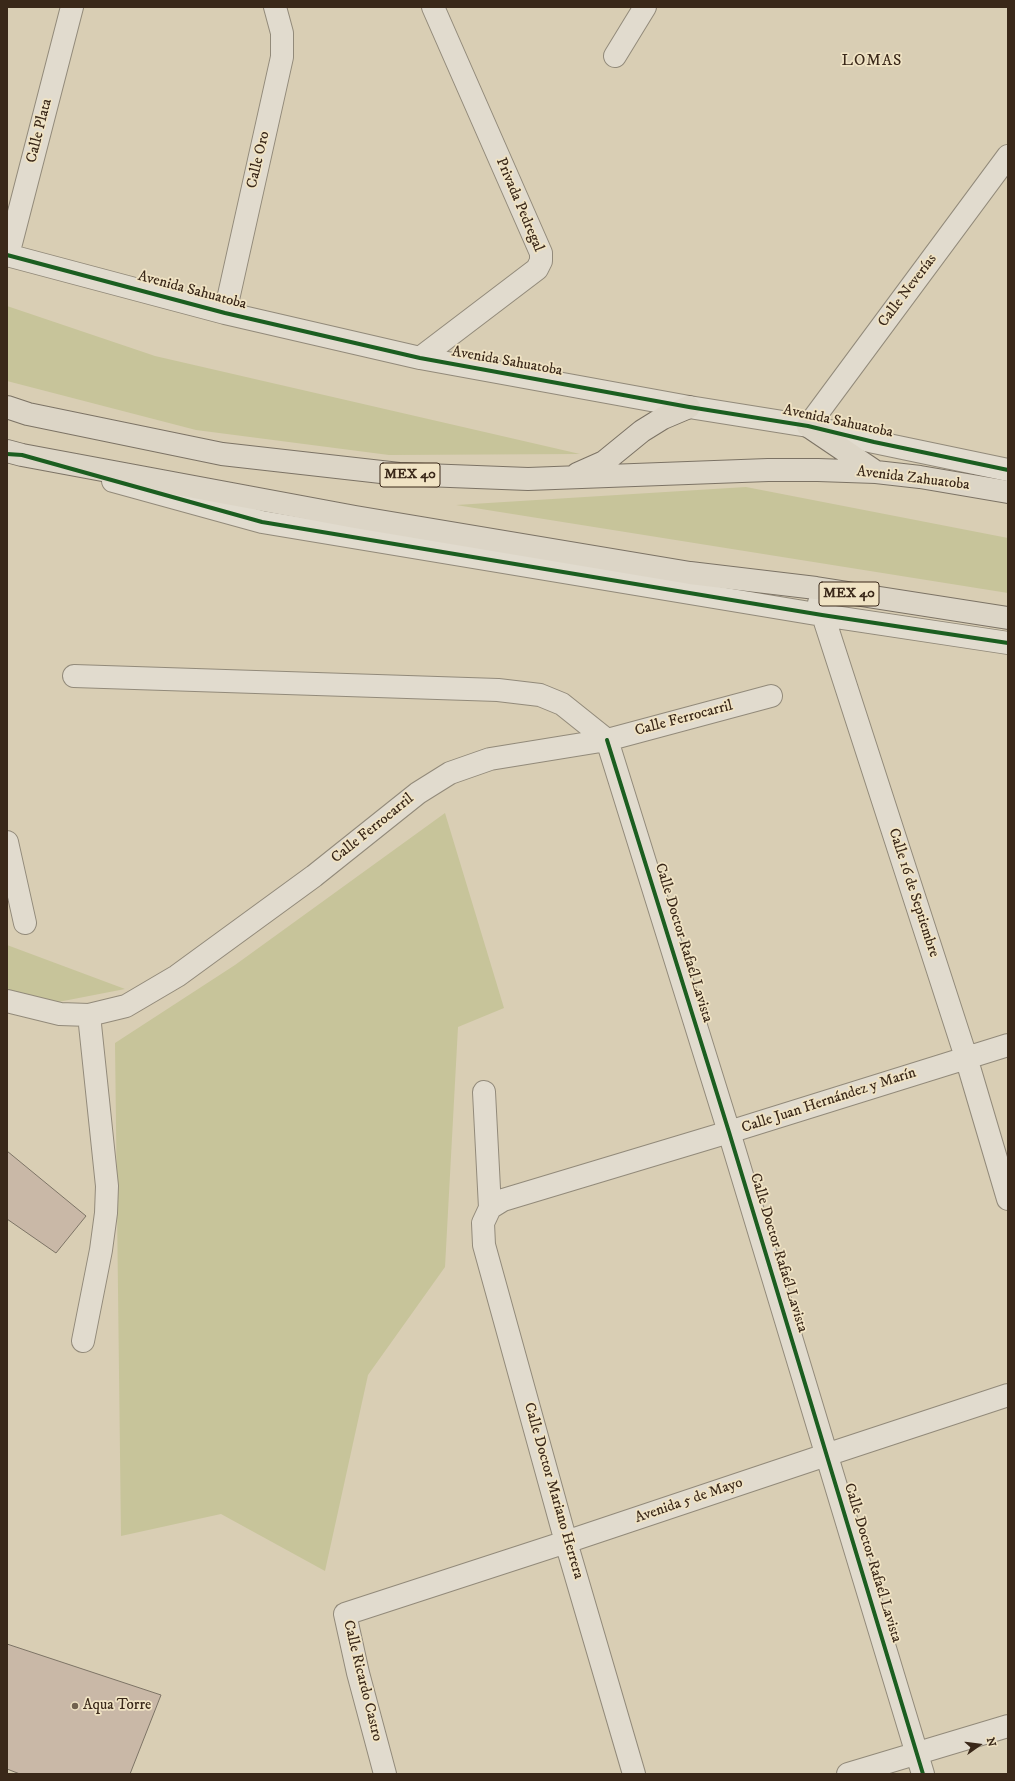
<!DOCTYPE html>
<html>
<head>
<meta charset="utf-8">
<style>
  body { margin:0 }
  #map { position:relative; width:1015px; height:1781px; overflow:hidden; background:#d9ceb4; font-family:"IM FELL DW Pica",serif }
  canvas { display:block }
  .frame { position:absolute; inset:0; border:8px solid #3a2819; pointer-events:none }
  .north { position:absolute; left:959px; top:1725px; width:40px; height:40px; -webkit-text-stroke:3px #f0e3c4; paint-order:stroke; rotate:76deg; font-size:11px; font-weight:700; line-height:16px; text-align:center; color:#3a2819 }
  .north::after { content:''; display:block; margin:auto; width:14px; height:18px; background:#3a2819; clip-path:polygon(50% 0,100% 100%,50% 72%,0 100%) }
</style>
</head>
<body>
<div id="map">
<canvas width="1015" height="1781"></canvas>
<div class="frame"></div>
<div class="north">N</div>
</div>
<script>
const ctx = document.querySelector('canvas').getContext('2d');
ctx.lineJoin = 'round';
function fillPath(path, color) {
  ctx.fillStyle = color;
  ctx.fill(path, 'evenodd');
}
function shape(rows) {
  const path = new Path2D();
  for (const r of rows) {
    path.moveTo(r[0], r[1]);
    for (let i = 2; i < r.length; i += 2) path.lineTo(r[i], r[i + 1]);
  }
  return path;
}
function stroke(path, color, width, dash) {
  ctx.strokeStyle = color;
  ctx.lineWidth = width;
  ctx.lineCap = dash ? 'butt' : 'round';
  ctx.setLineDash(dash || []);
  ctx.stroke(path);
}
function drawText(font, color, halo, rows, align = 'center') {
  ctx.font = font + ' "IM FELL DW Pica",serif';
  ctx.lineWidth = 3.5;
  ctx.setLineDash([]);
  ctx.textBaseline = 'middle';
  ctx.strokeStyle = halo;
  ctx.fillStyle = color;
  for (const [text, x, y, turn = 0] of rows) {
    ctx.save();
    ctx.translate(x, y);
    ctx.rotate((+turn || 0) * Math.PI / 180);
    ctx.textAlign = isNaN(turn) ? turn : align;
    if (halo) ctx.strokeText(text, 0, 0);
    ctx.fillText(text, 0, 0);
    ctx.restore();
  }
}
fillPath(shape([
  [7,306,155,356,580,454,389,455,196,430,7,381],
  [746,487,1008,538,1008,593,456,505],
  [445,813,504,1008,458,1027,445,1267,368,1375,325,1571,221,1514,121,1536,115,1043,235,965],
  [7,945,125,989,53,1003,7,990]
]), '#c7c49a');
const building = shape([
  [7,1151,86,1216,56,1253,7,1219,7,1151],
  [7,1644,161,1695,130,1774,20,1774,7,1769,7,1644]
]);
fillPath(building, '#c9b8a7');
stroke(building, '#7c7365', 1);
const minor = shape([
  [615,56,645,7],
  [7,255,225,313,420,358,689,407,808,426,874,442,1008,470],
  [8,255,72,7],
  [225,313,282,57,282,33,275,7],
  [420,358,537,269,541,261,541,253,433,7],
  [808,426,1008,156],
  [113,481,262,522,822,615,1008,643],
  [819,603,966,1057,1008,1199],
  [74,676,498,690,540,695,562,704,607,740,729,1132,923,1774],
  [7,842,25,923],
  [7,1001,60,1014,89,1015,126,1006,177,976,314,876,418,793,450,773,490,759,607,740,771,696],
  [484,1092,490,1208,483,1223,484,1245,566,1542,634,1774],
  [490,1208,503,1200,729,1132,1008,1045],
  [83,1341,101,1250,106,1213,107,1186,89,1015],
  [385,1774,358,1673,345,1614,566,1542,826,1455,1008,1395],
  [848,1774,1008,1726]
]);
const major = shape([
  [7,407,28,414,222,454,399,474,528,479,768,470,818,470,876,472,920,477,1008,492],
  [808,426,876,472],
  [7,451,22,455,355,517,690,573,816,588,1008,618],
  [577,474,604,462,642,431,663,418,689,407]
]);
stroke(minor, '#928a7a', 24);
stroke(major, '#7c7365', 24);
stroke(minor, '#e1dbce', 22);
stroke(major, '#dcd5c6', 22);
stroke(shape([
  [7,255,225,313,420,358,689,407,808,426,874,442,1008,470],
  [7,454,22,455,262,522,822,615,1008,643],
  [607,740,729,1132,923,1774]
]), '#1b5e20', 4);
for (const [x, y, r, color] of [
  [75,1706,4,"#72624f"]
]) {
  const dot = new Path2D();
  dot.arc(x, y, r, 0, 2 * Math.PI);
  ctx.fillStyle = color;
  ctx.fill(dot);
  stroke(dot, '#f0e3c4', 1.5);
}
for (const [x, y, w] of [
  [410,475,60],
  [849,594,60]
]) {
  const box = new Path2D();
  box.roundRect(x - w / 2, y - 12, w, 24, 3);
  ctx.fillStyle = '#f0e3c4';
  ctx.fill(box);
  stroke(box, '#3a2819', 1);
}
drawText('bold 14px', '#3a2819', null, [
  ["MEX 40",410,475],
  ["MEX 40",849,594]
]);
drawText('15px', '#3a2819', '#f0e3c4', [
  ["Calle Plata",40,131,-76],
  ["Calle Oro",259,160,-77],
  ["Privada Pedregal",519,205,67],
  ["Avenida Sahuatoba",192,291,15],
  ["Calle Neverías",908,291,-53],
  ["Avenida Sahuatoba",507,362,10],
  ["Avenida Sahuatoba",838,422,12],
  ["Avenida Zahuatoba",913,479,7],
  ["Calle Ferrocarril",684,719,-15],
  ["Calle Ferrocarril",373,829,-39],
  ["Calle 16 de Septiembre",913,893,72],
  ["Calle Doctor Rafaél Lavista",683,943,73],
  ["Calle Juan Hernández y Marín",829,1101,-18],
  ["Calle Doctor Rafaél Lavista",778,1253,73],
  ["Calle Doctor Mariano Herrera",553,1491,74],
  ["Avenida 5 de Mayo",689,1501,-19],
  ["Calle Doctor Rafaél Lavista",872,1563,73],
  ["Calle Ricardo Castro",362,1681,76]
]);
drawText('15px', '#3a2819', '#f0e3c4', [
  ["Aqua Torre",83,1706]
], 'left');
ctx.letterSpacing = '1px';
drawText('16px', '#3a2819', '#f0e3c4', [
  ["LOMAS",872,62]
]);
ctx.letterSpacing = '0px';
</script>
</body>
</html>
